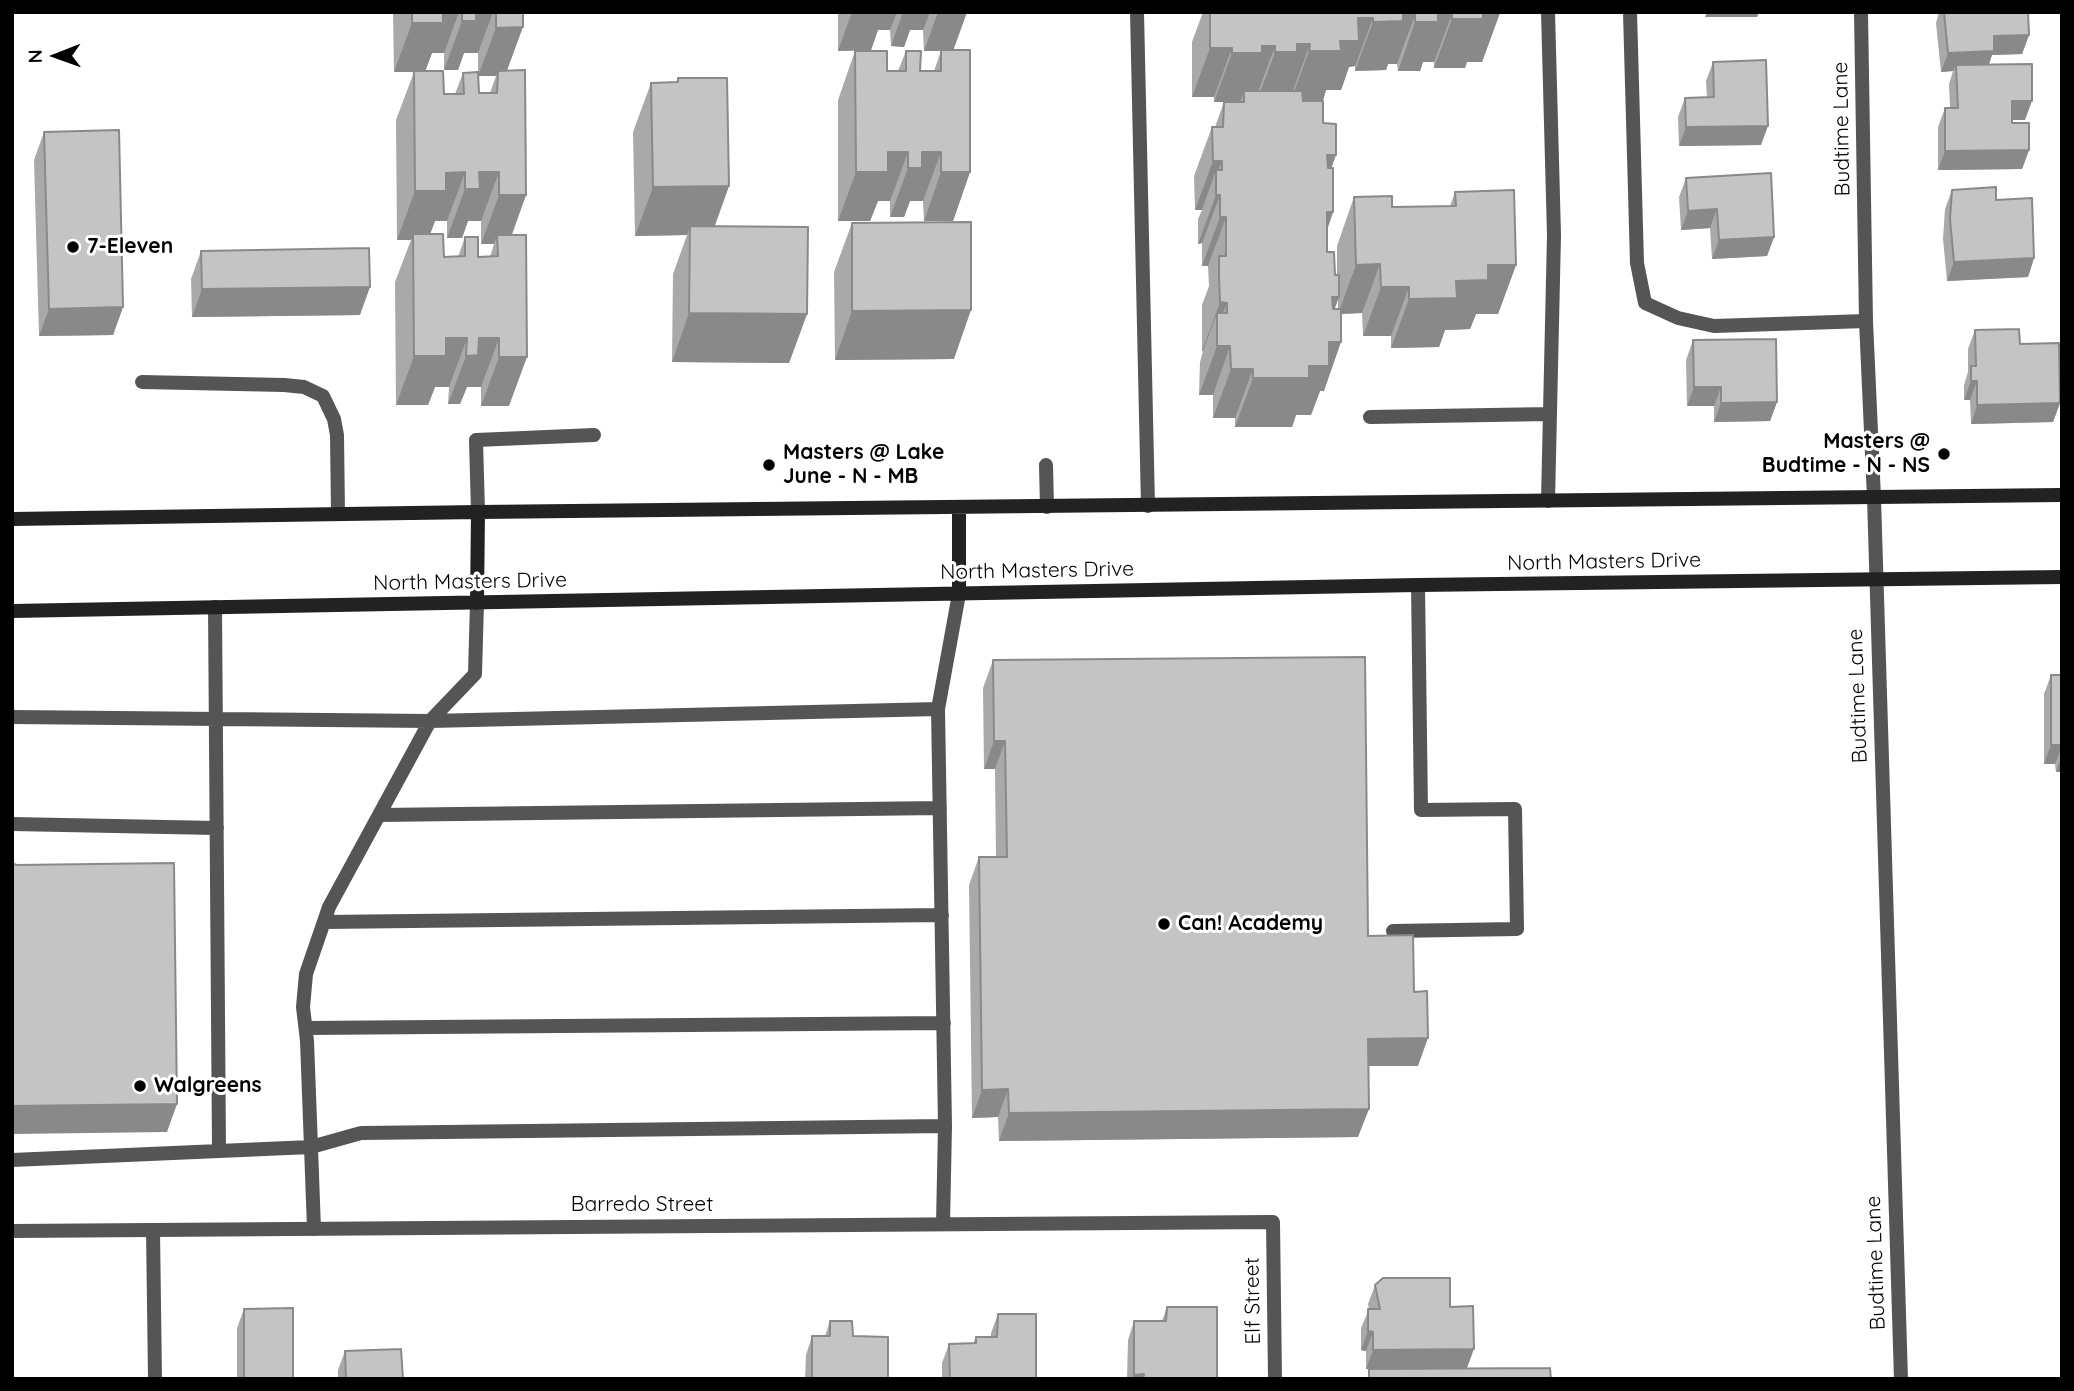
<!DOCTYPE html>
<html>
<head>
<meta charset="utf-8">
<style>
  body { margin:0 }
  #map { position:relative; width:2074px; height:1391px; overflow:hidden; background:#fff; font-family:Quicksand,sans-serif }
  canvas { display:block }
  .frame { position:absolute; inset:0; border:14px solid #000; pointer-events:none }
  .north { position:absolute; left:21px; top:21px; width:70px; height:70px; -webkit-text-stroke:5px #fff; paint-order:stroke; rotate:269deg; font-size:19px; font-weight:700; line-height:28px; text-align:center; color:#000 }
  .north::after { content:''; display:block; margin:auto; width:24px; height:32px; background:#000; clip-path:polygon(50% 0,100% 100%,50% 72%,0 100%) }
</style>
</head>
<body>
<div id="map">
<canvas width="2074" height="1391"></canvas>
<div class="frame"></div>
<div class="north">N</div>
</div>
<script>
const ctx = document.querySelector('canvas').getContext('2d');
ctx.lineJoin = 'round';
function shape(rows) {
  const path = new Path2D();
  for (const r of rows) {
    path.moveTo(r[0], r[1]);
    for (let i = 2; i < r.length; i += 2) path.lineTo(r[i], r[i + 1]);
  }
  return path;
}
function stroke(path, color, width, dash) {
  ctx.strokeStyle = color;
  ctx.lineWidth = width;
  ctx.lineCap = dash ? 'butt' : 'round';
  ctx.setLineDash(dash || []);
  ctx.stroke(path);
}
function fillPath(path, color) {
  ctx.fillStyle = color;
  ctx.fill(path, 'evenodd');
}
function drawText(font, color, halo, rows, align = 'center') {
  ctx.font = font + ' Quicksand,sans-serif';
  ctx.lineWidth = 6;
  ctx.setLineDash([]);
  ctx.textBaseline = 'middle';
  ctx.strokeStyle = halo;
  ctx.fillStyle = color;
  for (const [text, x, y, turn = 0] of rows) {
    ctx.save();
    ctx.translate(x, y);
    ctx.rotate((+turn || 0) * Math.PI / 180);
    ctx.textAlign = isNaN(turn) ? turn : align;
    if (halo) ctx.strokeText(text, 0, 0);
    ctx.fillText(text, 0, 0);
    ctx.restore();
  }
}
stroke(shape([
  [1137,12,1148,506],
  [1630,12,1637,263,1645,303,1678,318,1714,326,1866,321],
  [142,382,284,385,304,387,323,396,334,419,337,435,338,514],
  [1370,417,1550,414],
  [1046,465,1047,507],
  [1548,501,1554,235,1548,12],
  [478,512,476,440,594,435],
  [215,607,219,1150],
  [938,709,430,721,329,907,306,974,303,1007,307,1041,311,1147,361,1133,945,1126],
  [12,717,430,721,475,674,477,603],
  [379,815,940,808],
  [12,824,217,828],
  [324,922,942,915],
  [1393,931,1517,929,1515,809,1421,810,1418,585],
  [306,1028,944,1023],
  [12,1160,311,1147,314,1229],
  [943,1224,945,1126,938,709,959,594],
  [153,1230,155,1379]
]), '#555', 14);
stroke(shape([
  [1861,12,1866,321,1874,498,1901,1379],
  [12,1231,1273,1222,1275,1379]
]), '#555', 14);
stroke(shape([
  [959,508,959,594],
  [12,519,478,512,2062,495],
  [477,603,478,512],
  [12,611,1418,585,2062,577]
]), '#222', 14);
fillPath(shape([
  [393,12,523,12,507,71,526,195,512,235,509,406,481,406,481,387,467,387,460,404,448,404,449,387,435,387,428,405,396,405,395,282,411,240,397,240,396,120,414,72,394,72],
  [432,53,444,53,444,70,458,70,464,53,478,53,478,72,463,73,455,94,444,94,425,71],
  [478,76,496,76,490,93,479,93],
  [435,221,447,221,447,238,462,238,468,221,481,221,481,244,494,244,490,257,478,257,465,237,458,257,444,257,430,234],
  [838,12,967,12,953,50,970,172,953,221,924,221,923,201,910,201,904,217,890,217,890,201,878,201,870,221,838,221,838,100,855,51,887,71,898,71,906,51,920,71,934,71,941,51,924,51,923,30,910,30,904,47,891,46,890,30,878,30,871,50,838,51],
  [1203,12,1500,12,1482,62,1467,62,1465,68,1434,68,1434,62,1423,62,1420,71,1398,71,1397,64,1388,64,1386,70,1355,71,1355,66,1349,67,1341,90,1326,90,1323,100,1303,100,1323,123,1336,155,1331,168,1333,212,1327,231,1327,252,1335,275,1337,275,1337,246,1354,197,1392,207,1450,206,1455,192,1516,265,1498,314,1476,314,1470,329,1445,330,1439,347,1391,348,1391,336,1363,336,1362,313,1341,314,1324,391,1320,391,1311,415,1296,415,1292,427,1235,427,1235,418,1213,418,1213,395,1199,395,1200,362,1203,351,1202,351,1202,305,1209,286,1208,266,1202,266,1202,243,1198,244,1198,219,1202,210,1195,210,1194,176,1212,127,1215,127,1224,102,1240,102,1214,102,1214,97,1192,97,1192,42],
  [1338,299,1338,309,1334,309],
  [1939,12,2028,12,2029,35,2022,54,1992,55,1989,64,2025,120,2012,120,2012,123,2029,150,2022,169,1938,170,1938,127,1945,108,1950,108,1949,84,1953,71,1941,72,1936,23],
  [1713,62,1761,145,1679,146,1678,117,1685,98,1707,98,1706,81],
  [678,78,729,186,715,226,807,314,789,363,672,362,673,274,687,235,635,236,633,132,651,83,676,82],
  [44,132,123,307,113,335,39,336,34,160],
  [1686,178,1774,237,1767,256,1712,259,1710,228,1681,230,1679,197],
  [1952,190,1996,200,2034,258,2028,277,1947,281,1943,239,1945,209],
  [852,223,954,359,835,360,834,272],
  [201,251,360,315,192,317,191,279],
  [1975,330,2020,344,2060,403,2053,422,1971,424,1970,400,1964,400,1964,385,1968,372,1968,349],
  [1693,340,1777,402,1770,421,1714,422,1714,406,1687,406,1686,360],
  [993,660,1368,936,1414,992,1418,1066,1368,1066,1358,1137,999,1141,998,1117,972,1118,969,885,979,857,996,857,995,769,984,769,983,688],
  [2051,675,2062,675,2062,772,2056,772,2055,764,2044,764,2044,694],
  [1375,1285,1450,1307,1467,1368,1366,1369,1366,1351,1361,1350,1361,1328,1369,1309,1368,1304],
  [1167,1307,1217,1379,1127,1379,1128,1340,1134,1321,1162,1321],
  [244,1309,293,1379,237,1379,237,1328],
  [998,1314,1036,1379,942,1379,942,1363,949,1344,973,1344,976,1337,991,1337,991,1333],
  [830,1321,888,1379,805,1379,806,1355,812,1336,825,1336],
  [345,1351,403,1379,338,1379,338,1370]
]), '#a9a9a9');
fillPath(shape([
  [440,12,459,12,444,53,432,53,425,72,394,72,412,23],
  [473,12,493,12,478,53,464,53,458,70,444,70,462,21],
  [852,12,897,12,890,30,878,30,871,50,838,51],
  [903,12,930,12,923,30,910,30,904,47,891,46],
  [938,12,967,12,953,51,924,51],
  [1707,12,1759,12,1757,17,1705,17],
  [1438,13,1452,14,1434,62,1423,62,1420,71,1398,71,1415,22],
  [1483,13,1500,13,1482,62,1467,62,1465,68,1434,68,1452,19],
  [1403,15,1415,15,1397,64,1388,64,1386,70,1355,71,1373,22],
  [1358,18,1373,18,1355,66,1349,67,1341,90,1326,90,1323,100,1291,100,1309,51,1340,41],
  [523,27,505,76,498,71,496,76,478,76,496,28],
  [2029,35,2022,54,1992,55,1987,70,1956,65,1953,71,1941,72,1948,53,1994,36],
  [1297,44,1310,44,1292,93,1257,101,1275,52],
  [1262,46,1275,46,1257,95,1244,91,1240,102,1214,102,1232,53],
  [1210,48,1232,48,1214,97,1192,97],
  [2012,101,2032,101,2025,120,2005,120],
  [1768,126,1761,145,1679,146,1686,127],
  [2029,150,2022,169,1938,170,1945,151],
  [888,152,908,152,890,201,878,201,870,221,838,221,856,172],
  [922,152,941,152,923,201,910,201,904,217,890,217,908,168],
  [1327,155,1336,155,1318,204],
  [1213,161,1222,161,1216,176,1216,170,1202,210,1195,210],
  [465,172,447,221,435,221,428,240,413,234,411,240,397,240,415,191,446,173],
  [479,172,499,172,481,221,468,221,462,238,447,238,465,189],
  [941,172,970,172,953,221,924,221],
  [729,186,711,235,690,226,687,235,635,236,653,187],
  [499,195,526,195,508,244,497,235,494,244,481,244],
  [1216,195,1220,195,1202,243,1198,244],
  [1717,209,1710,228,1681,230,1688,211],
  [1327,212,1333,212,1316,261],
  [1220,217,1226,217,1208,266,1202,266],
  [1774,237,1767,256,1712,259,1719,240],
  [2034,258,2028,277,1947,281,1954,262],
  [1380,264,1362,313,1338,314,1356,265],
  [1488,265,1516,265,1498,314,1476,314,1470,329,1445,330,1439,347,1391,348,1409,299,1456,281],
  [370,287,360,315,192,317,202,289],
  [1381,287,1409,287,1391,336,1363,336],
  [1332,297,1339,297,1321,346],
  [1220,302,1227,303,1217,328,1217,313,1203,351,1202,351],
  [123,307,113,335,39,336,49,309],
  [971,310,954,359,835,360,852,311],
  [689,313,807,314,789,363,672,362],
  [446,338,467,338,449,387,435,387,428,405,396,405,414,356],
  [479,338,499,338,481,387,467,387,460,404,448,404,466,356],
  [1329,342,1341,342,1324,391,1320,391,1311,415,1296,415,1292,427,1235,427,1253,378,1309,366],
  [1217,346,1230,346,1213,395,1199,395],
  [499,357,527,357,509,406,481,406],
  [1231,369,1253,369,1235,418,1213,418],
  [1971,381,1977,381,1970,400,1964,400],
  [1694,387,1721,387,1714,406,1687,406],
  [1777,402,1770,421,1714,422,1721,403],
  [2060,403,2053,422,1971,424,1977,405],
  [994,741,1005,741,995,769,984,769],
  [2051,745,2062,745,2062,747,2055,764,2044,764],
  [2062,755,2062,772,2056,772],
  [1428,1038,1418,1066,1358,1066,1368,1039],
  [1008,1089,998,1117,972,1118,982,1090],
  [177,1104,167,1132,12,1134,12,1106],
  [1369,1109,1358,1137,999,1141,1009,1113],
  [1368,1331,1373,1332,1366,1351,1361,1350],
  [1474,1349,1467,1368,1366,1369,1373,1350],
  [1144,1374,1142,1379,1133,1379,1134,1375]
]), '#898989');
const building = shape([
  [412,12,443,12,443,23,412,23,412,12],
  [462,12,476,12,476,21,462,21,462,12],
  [496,12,523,12,523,27,496,28,496,12],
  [1210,12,1500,12,1500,13,1483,13,1483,19,1452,19,1452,14,1438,13,1438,22,1415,22,1415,15,1403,15,1403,21,1373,22,1373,18,1358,18,1359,41,1340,41,1341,51,1309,51,1310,44,1297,44,1297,52,1275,52,1275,46,1262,46,1262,53,1232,53,1232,48,1210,48,1210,12],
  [1944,12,2028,12,2029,35,1994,36,1994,51,1948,53,1944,12],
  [941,50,970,50,970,172,941,172,941,152,922,152,922,168,908,168,908,152,888,152,888,172,856,172,855,51,887,51,887,71,906,71,906,51,921,51,920,71,941,71,941,50],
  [1766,60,1768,126,1686,127,1685,98,1714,97,1713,62,1766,60],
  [2032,64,2032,101,2012,101,2012,123,2029,123,2029,150,1945,151,1945,108,1958,108,1956,65,2032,64],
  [525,70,526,195,499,195,499,172,479,172,480,189,465,189,465,172,446,173,446,191,415,191,414,71,443,71,444,94,464,94,463,73,478,72,479,93,497,93,498,71,525,70],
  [678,78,727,78,729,186,653,187,651,83,678,82,678,78],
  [1244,91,1302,91,1303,101,1323,101,1323,123,1336,124,1336,155,1327,155,1328,168,1333,168,1333,212,1327,212,1327,252,1334,252,1335,275,1339,275,1339,297,1332,297,1333,309,1341,309,1341,342,1329,342,1329,366,1309,366,1309,378,1253,378,1253,369,1231,369,1230,346,1217,346,1217,313,1227,313,1227,303,1220,302,1219,278,1219,256,1226,256,1226,217,1220,217,1220,195,1216,195,1216,170,1222,170,1222,161,1213,161,1212,127,1223,127,1224,102,1244,102,1244,91],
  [119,130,123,307,49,309,44,132,119,130],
  [1771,173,1774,237,1719,240,1717,209,1688,211,1686,178,1771,173],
  [1996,187,1996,200,2032,198,2034,258,1954,262,1950,219,1952,190,1996,187],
  [1514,190,1516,265,1488,265,1488,280,1456,281,1457,298,1409,299,1409,287,1381,287,1380,264,1356,265,1354,197,1392,196,1392,207,1456,206,1455,192,1514,190],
  [971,222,971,310,852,311,852,223,971,222],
  [690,226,808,227,807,314,689,313,690,226],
  [413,234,443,234,444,257,465,256,465,237,478,237,478,257,498,256,497,235,526,235,527,357,499,357,499,338,479,338,478,355,466,356,467,338,446,338,446,356,414,356,413,234],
  [369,248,370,287,202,289,201,251,369,248],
  [2019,329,2020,344,2059,343,2060,403,1977,405,1977,381,1971,381,1971,366,1976,366,1975,330,2019,329],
  [1776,339,1777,402,1721,403,1721,387,1694,387,1693,340,1776,339],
  [1365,657,1368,936,1413,935,1414,992,1427,991,1428,1038,1368,1039,1369,1109,1009,1113,1008,1089,982,1090,979,857,1007,857,1005,741,994,741,993,660,1365,657],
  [2051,675,2062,675,2062,745,2051,745,2051,675],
  [12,862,16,865,174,863,177,1104,12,1106,12,862],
  [1383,1278,1450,1278,1450,1307,1473,1306,1474,1349,1373,1350,1373,1332,1368,1331,1368,1309,1380,1309,1375,1285,1383,1278],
  [1167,1307,1217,1307,1217,1379,1143,1379,1144,1374,1134,1375,1134,1321,1166,1321,1167,1307],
  [293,1308,293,1379,244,1379,244,1309,293,1308],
  [998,1314,1036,1314,1036,1379,950,1379,949,1344,976,1343,976,1337,997,1337,998,1314],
  [830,1321,852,1321,853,1336,888,1337,888,1379,812,1379,812,1336,830,1336,830,1321],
  [401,1349,403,1379,346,1379,345,1351,401,1349],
  [1550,1368,1551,1379,1369,1379,1369,1369,1550,1368]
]);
fillPath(building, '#c4c4c4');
stroke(building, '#898989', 2);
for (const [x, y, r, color] of [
  [73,247,7,"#000"],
  [1944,454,7,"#000"],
  [769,465,7,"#000"],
  [1164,924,7,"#000"],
  [140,1086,7,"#000"]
]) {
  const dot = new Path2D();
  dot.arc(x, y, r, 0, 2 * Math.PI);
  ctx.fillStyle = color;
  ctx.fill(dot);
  stroke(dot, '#fff', 2.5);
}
drawText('21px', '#000', '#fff', [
  ["Budtime Lane",1842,129,-91],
  ["North Masters Drive",1604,562,-1],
  ["North Masters Drive",1037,571,-1],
  ["North Masters Drive",470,582,-1],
  ["Budtime Lane",1858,696,-92],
  ["Barredo Street",642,1205],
  ["Budtime Lane",1876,1263,-92],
  ["Elf Street",1253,1301,-91]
]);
drawText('bold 21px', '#000', '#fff', [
  ["7-Eleven",87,247],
  ["Masters @",1930,442,"right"],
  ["Budtime - N - NS",1930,466,"right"],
  ["Masters @ Lake",783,453],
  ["June - N - MB",783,477],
  ["Can! Academy",1178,924],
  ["Walgreens",154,1086]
], 'left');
</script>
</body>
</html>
